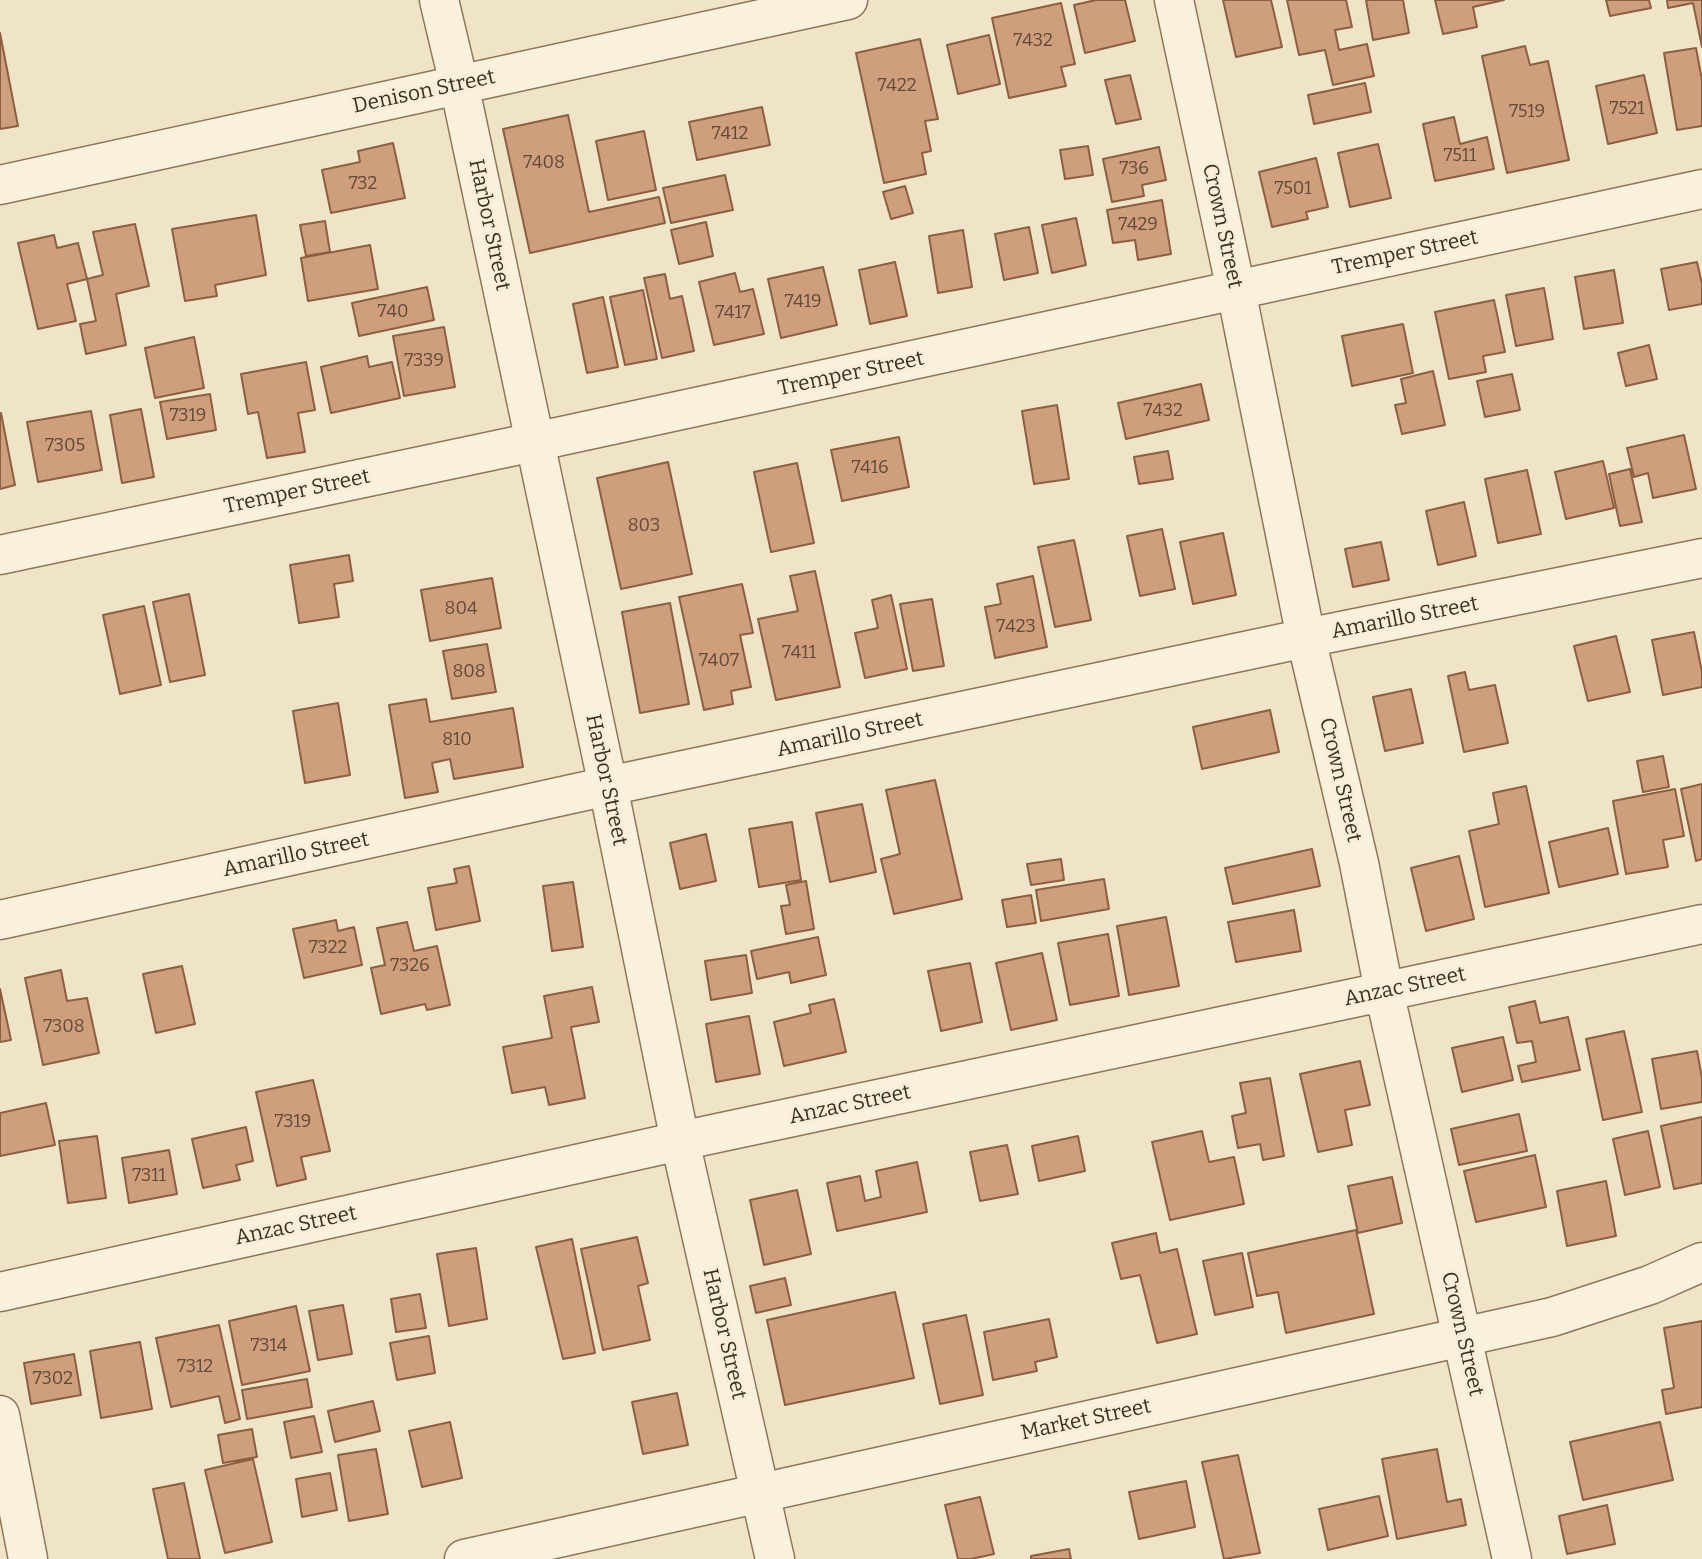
<!DOCTYPE html>
<html>
<head>
<meta charset="utf-8">
<style>
  body { margin:0 }
  canvas { display:block; background:#f0e4c8 }
</style>
</head>
<body>
<canvas width="1702" height="1559"></canvas>
<script>
const ctx = document.querySelector('canvas').getContext('2d');
ctx.lineJoin = 'round';
function fillPath(path, color) {
  ctx.fillStyle = color;
  ctx.fill(path, 'evenodd');
}
function shape(rows) {
  const path = new Path2D();
  for (const r of rows) {
    path.moveTo(r[0], r[1]);
    for (let i = 2; i < r.length; i += 2) path.lineTo(r[i], r[i + 1]);
  }
  return path;
}
function stroke(path, color, width, dash) {
  ctx.strokeStyle = color;
  ctx.lineWidth = width;
  ctx.lineCap = dash ? 'butt' : 'round';
  ctx.setLineDash(dash || []);
  ctx.stroke(path);
}
function drawText(font, color, halo, rows, align = 'center') {
  ctx.font = font + ' Bitter,serif';
  ctx.lineWidth = 6;
  ctx.setLineDash([]);
  ctx.textBaseline = 'middle';
  ctx.strokeStyle = halo;
  ctx.fillStyle = color;
  for (const [text, x, y, turn = 0] of rows) {
    ctx.save();
    ctx.translate(x, y);
    ctx.rotate((+turn || 0) * Math.PI / 180);
    ctx.textAlign = isNaN(turn) ? turn : align;
    if (halo) ctx.strokeText(text, 0, 0);
    ctx.fillText(text, 0, 0);
    ctx.restore();
  }
}
const building = shape([
  [1096,0,1125,0,1135,41,1085,53,1074,5,1096,0],
  [1223,0,1271,0,1282,47,1236,57,1223,0],
  [1287,0,1346,0,1352,27,1335,30,1339,50,1367,44,1374,76,1333,85,1325,50,1299,55,1287,0],
  [1366,0,1403,0,1409,33,1373,40,1366,0],
  [1435,0,1504,0,1473,7,1477,27,1443,34,1435,0],
  [1606,0,1649,0,1651,8,1610,16,1606,0],
  [1667,0,1702,0,1702,47,1693,3,1668,8,1667,0],
  [1061,3,1075,64,1061,67,1066,86,1009,98,992,18,1061,3],
  [0,33,18,126,0,129,0,33],
  [989,35,1000,84,958,94,947,45,989,35],
  [920,39,938,119,925,121,931,151,922,153,926,174,884,183,856,53,920,39],
  [1525,46,1530,65,1548,61,1569,160,1507,173,1482,56,1525,46],
  [1696,48,1702,80,1702,126,1677,130,1664,53,1696,48],
  [1130,75,1141,119,1116,124,1105,80,1130,75],
  [1644,75,1657,133,1608,144,1596,86,1644,75],
  [1365,83,1371,112,1314,124,1308,95,1365,83],
  [762,107,770,145,697,160,689,122,762,107],
  [568,115,589,212,659,197,665,223,530,253,503,129,568,115],
  [1454,117,1460,144,1487,137,1494,169,1435,181,1423,124,1454,117],
  [644,131,656,190,608,200,596,141,644,131],
  [393,143,405,198,331,213,322,170,360,162,358,151,393,143],
  [1378,144,1391,198,1350,207,1338,153,1378,144],
  [1088,146,1093,175,1065,179,1060,150,1088,146],
  [1159,147,1166,180,1142,185,1144,196,1112,202,1103,159,1159,147],
  [1316,158,1328,207,1306,212,1308,219,1272,227,1259,172,1316,158],
  [725,175,733,210,671,223,663,188,725,175],
  [905,186,913,213,891,219,883,192,905,186],
  [1162,200,1171,254,1138,260,1135,240,1113,243,1107,210,1162,200],
  [256,215,266,275,215,285,217,296,185,301,172,229,256,215],
  [1076,218,1086,265,1052,273,1042,225,1076,218],
  [325,221,330,252,306,256,300,225,325,221],
  [706,222,713,256,679,264,671,230,706,222],
  [135,224,149,286,116,294,126,345,86,354,80,324,96,321,87,279,103,275,93,232,135,224],
  [1029,227,1038,273,1004,280,995,234,1029,227],
  [963,230,972,287,938,293,929,236,963,230],
  [54,235,57,248,78,243,87,279,67,284,76,321,38,329,18,243,54,235],
  [370,245,378,289,308,301,301,258,370,245],
  [895,262,907,316,870,324,859,270,895,262],
  [1697,262,1702,284,1702,304,1669,310,1661,269,1697,262],
  [823,267,837,325,781,338,768,279,823,267],
  [1614,270,1623,323,1584,329,1575,277,1614,270],
  [735,273,740,292,753,289,764,334,714,345,699,282,735,273],
  [665,274,670,299,682,296,694,351,662,358,644,278,665,274],
  [427,287,434,320,359,336,352,303,427,287],
  [1544,288,1553,339,1516,346,1506,295,1544,288],
  [643,290,657,359,625,365,610,297,643,290],
  [603,297,618,367,587,373,573,304,603,297],
  [1494,300,1505,352,1483,356,1486,372,1449,379,1435,312,1494,300],
  [1403,324,1413,373,1352,386,1342,336,1403,324],
  [444,327,455,387,404,396,393,336,444,327],
  [194,337,204,388,155,398,145,348,194,337],
  [1649,345,1657,379,1626,386,1618,353,1649,345],
  [367,356,369,367,392,362,400,398,331,413,321,367,367,356],
  [306,362,315,410,298,413,305,452,267,458,258,412,248,414,241,374,306,362],
  [1433,371,1445,425,1402,434,1395,405,1406,403,1401,379,1433,371],
  [1512,374,1520,410,1485,417,1477,381,1512,374],
  [1201,384,1209,420,1126,439,1118,403,1201,384],
  [210,394,216,430,167,439,160,402,210,394],
  [1057,405,1069,479,1034,484,1022,411,1057,405],
  [141,409,154,477,122,483,110,415,141,409],
  [91,411,102,470,38,482,27,422,91,411],
  [1,413,15,485,0,489,0,414,1,413],
  [1684,435,1696,489,1653,498,1648,473,1634,477,1627,448,1684,435],
  [899,437,909,487,842,501,831,450,899,437],
  [1168,451,1173,479,1139,484,1134,457,1168,451],
  [1603,461,1614,508,1566,519,1555,472,1603,461],
  [668,462,692,574,621,589,597,478,668,462],
  [797,463,814,543,771,552,754,472,797,463],
  [1630,469,1642,522,1620,526,1609,474,1630,469],
  [1527,470,1541,534,1498,543,1485,479,1527,470],
  [1464,502,1476,556,1438,565,1426,511,1464,502],
  [1162,529,1175,589,1140,596,1127,536,1162,529],
  [1223,533,1236,595,1193,604,1180,542,1223,533],
  [1074,540,1091,620,1055,627,1038,547,1074,540],
  [1381,542,1389,580,1353,587,1345,549,1381,542],
  [349,555,353,581,334,584,339,617,299,623,290,565,349,555],
  [815,571,840,687,776,700,758,619,798,611,790,576,815,571],
  [1033,576,1047,647,995,658,985,607,1001,604,997,584,1033,576],
  [492,578,501,628,430,641,421,590,492,578],
  [742,584,753,633,740,635,751,687,731,691,733,704,704,710,679,597,742,584],
  [189,594,205,675,170,682,153,602,189,594],
  [891,595,907,669,865,678,855,633,878,628,872,600,891,595],
  [932,599,944,666,913,671,900,604,932,599],
  [670,603,689,704,640,713,622,612,670,603],
  [144,606,161,685,120,694,103,615,144,606],
  [1694,632,1702,672,1702,687,1663,695,1652,640,1694,632],
  [1616,636,1630,692,1588,701,1574,646,1616,636],
  [487,644,496,692,452,699,443,651,487,644],
  [1465,672,1469,690,1495,685,1508,743,1464,752,1448,676,1465,672],
  [1411,689,1423,743,1385,751,1373,697,1411,689],
  [426,699,430,722,513,708,523,767,454,779,450,759,432,763,438,792,405,798,389,705,426,699],
  [338,703,350,775,305,783,293,711,338,703],
  [1270,710,1279,752,1202,769,1193,727,1270,710],
  [1663,756,1669,787,1643,792,1637,761,1663,756],
  [935,780,962,899,894,914,881,859,900,854,886,790,935,780],
  [1702,784,1702,859,1696,861,1681,789,1702,784],
  [1526,786,1549,893,1485,907,1469,831,1499,824,1493,793,1526,786],
  [1675,789,1684,836,1663,840,1668,867,1626,874,1613,801,1675,789],
  [862,804,876,872,830,882,816,813,862,804],
  [792,822,801,880,759,887,749,829,792,822],
  [1608,828,1618,874,1559,887,1549,842,1608,828],
  [706,834,716,881,680,889,670,843,706,834],
  [1312,849,1320,886,1233,904,1225,868,1312,849],
  [1459,856,1474,919,1426,931,1411,868,1459,856],
  [1061,859,1064,880,1031,885,1027,864,1061,859],
  [469,866,480,921,436,930,428,888,457,883,454,869,469,866],
  [1104,879,1109,909,1041,921,1036,890,1104,879],
  [806,881,814,929,786,934,781,906,790,905,786,885,806,881],
  [573,882,583,947,552,951,543,886,573,882],
  [1031,895,1036,923,1007,927,1002,900,1031,895],
  [1294,910,1301,951,1236,962,1228,922,1294,910],
  [1166,917,1179,986,1129,995,1117,926,1166,917],
  [336,920,338,931,354,927,362,965,304,978,293,929,336,920],
  [407,922,414,951,437,946,450,1005,427,1010,425,1004,381,1014,371,968,385,965,377,928,407,922],
  [1108,934,1119,996,1070,1005,1058,943,1108,934],
  [818,937,826,975,791,983,789,972,757,979,751,951,818,937],
  [1042,953,1057,1020,1011,1030,996,963,1042,953],
  [746,955,752,993,711,1000,705,961,746,955],
  [970,963,982,1022,941,1031,928,971,970,963],
  [182,966,195,1024,156,1033,143,974,182,966],
  [61,970,67,1001,87,998,99,1053,43,1065,25,978,61,970],
  [592,987,599,1022,571,1027,585,1098,549,1105,545,1087,512,1093,503,1047,552,1038,544,996,592,987],
  [0,989,11,1040,0,1042,0,989],
  [834,999,846,1052,784,1066,774,1022,811,1013,809,1005,834,999],
  [1535,1001,1540,1023,1568,1017,1580,1070,1522,1082,1518,1066,1536,1062,1532,1041,1517,1043,1509,1007,1535,1001],
  [749,1016,760,1074,716,1082,706,1024,749,1016],
  [1624,1031,1642,1112,1603,1120,1586,1039,1624,1031],
  [1503,1037,1513,1080,1462,1092,1452,1048,1503,1037],
  [1697,1051,1702,1078,1702,1102,1661,1109,1652,1059,1697,1051],
  [1360,1061,1370,1105,1345,1110,1352,1145,1318,1152,1300,1074,1360,1061],
  [1270,1078,1284,1156,1263,1160,1260,1144,1238,1148,1232,1116,1246,1113,1240,1083,1270,1078],
  [313,1080,330,1151,301,1157,306,1179,277,1186,256,1092,313,1080],
  [46,1103,55,1145,0,1156,0,1113,46,1103],
  [1519,1114,1527,1151,1459,1165,1451,1129,1519,1114],
  [1702,1117,1702,1183,1674,1189,1661,1126,1702,1117],
  [246,1127,253,1161,236,1165,240,1180,203,1188,192,1139,246,1127],
  [1202,1131,1209,1162,1234,1157,1244,1204,1170,1220,1152,1142,1202,1131],
  [1648,1131,1660,1187,1625,1195,1613,1139,1648,1131],
  [97,1136,106,1198,68,1203,59,1141,97,1136],
  [1078,1136,1085,1171,1039,1181,1032,1146,1078,1136],
  [1007,1145,1018,1194,980,1201,970,1152,1007,1145],
  [169,1150,177,1194,129,1203,122,1158,169,1150],
  [1535,1155,1546,1207,1476,1222,1464,1171,1535,1155],
  [917,1162,927,1212,837,1231,827,1183,860,1176,865,1201,881,1197,876,1171,917,1162],
  [1392,1177,1402,1223,1358,1233,1348,1186,1392,1177],
  [1606,1181,1616,1236,1567,1246,1557,1191,1606,1181],
  [797,1190,811,1254,764,1265,750,1200,797,1190],
  [1356,1230,1374,1314,1286,1333,1278,1292,1257,1296,1248,1253,1356,1230],
  [1156,1233,1160,1253,1177,1249,1197,1334,1157,1343,1140,1275,1121,1279,1112,1243,1156,1233],
  [637,1237,648,1283,638,1286,650,1340,603,1350,581,1249,637,1237],
  [572,1239,595,1353,563,1359,536,1247,572,1239],
  [476,1248,487,1319,449,1326,437,1254,476,1248],
  [1242,1253,1253,1307,1215,1315,1203,1261,1242,1253],
  [785,1278,791,1305,756,1313,750,1286,785,1278],
  [895,1292,914,1378,785,1405,767,1320,895,1292],
  [420,1294,426,1328,396,1332,391,1299,420,1294],
  [343,1305,352,1354,318,1360,309,1311,343,1305],
  [296,1306,310,1371,242,1385,229,1321,296,1306],
  [966,1315,983,1395,940,1404,923,1324,966,1315],
  [1049,1319,1057,1357,1035,1362,1037,1371,993,1380,984,1332,1049,1319],
  [1702,1321,1702,1407,1666,1414,1662,1390,1674,1388,1664,1328,1702,1321],
  [219,1325,240,1419,225,1423,219,1396,171,1407,156,1338,219,1325],
  [429,1336,435,1373,397,1380,390,1343,429,1336],
  [140,1342,152,1409,101,1418,90,1351,140,1342],
  [74,1354,81,1395,31,1404,24,1363,74,1354],
  [307,1379,312,1407,247,1419,242,1390,307,1379],
  [677,1393,688,1445,643,1454,632,1402,677,1393],
  [373,1401,380,1431,335,1442,328,1411,373,1401],
  [314,1416,322,1452,291,1458,284,1422,314,1416],
  [450,1422,462,1478,422,1487,409,1431,450,1422],
  [1660,1422,1673,1480,1583,1500,1570,1442,1660,1422],
  [252,1429,257,1457,223,1463,218,1435,252,1429],
  [376,1449,388,1514,349,1521,338,1455,376,1449],
  [1437,1449,1447,1502,1461,1499,1466,1525,1397,1539,1382,1459,1437,1449],
  [1238,1455,1260,1553,1224,1559,1202,1462,1238,1455],
  [253,1459,272,1542,225,1553,205,1470,253,1459],
  [330,1473,337,1510,302,1517,296,1479,330,1473],
  [1186,1481,1195,1527,1139,1539,1129,1492,1186,1481],
  [184,1483,200,1559,168,1559,153,1489,184,1483],
  [1379,1496,1388,1536,1328,1550,1319,1509,1379,1496],
  [980,1497,994,1554,971,1559,958,1559,945,1505,980,1497],
  [1607,1505,1615,1544,1567,1554,1559,1516,1607,1505],
  [1069,1549,1071,1559,1031,1559,1031,1556,1069,1549]
]);
fillPath(building, '#cf9f7d');
stroke(building, '#8d5f41', 2);
const minor = shape([
  [439,0,459,84,608,786,680,1141,775,1559],
  [1174,0,1236,290,1306,638,1359,863,1384,991,1512,1559],
  [0,185,848,0],
  [0,555,534,442,1702,189],
  [0,920,608,786,1306,638,1702,558],
  [0,1292,680,1141,1702,924],
  [0,1415,28,1559],
  [464,1559,1552,1317,1650,1285,1702,1262]
]);
stroke(minor, '#8d765c', 41);
stroke(minor, '#faf1dc', 38);
drawText('18px', '#624a37', null, [
  ["7432",1033,41],
  ["7422",897,86],
  ["7521",1627,109],
  ["7519",1527,112],
  ["7412",730,134],
  ["7511",1460,156],
  ["7408",544,163],
  ["736",1134,169],
  ["732",363,184],
  ["7501",1293,189],
  ["7429",1138,225],
  ["7419",803,302],
  ["740",393,312],
  ["7417",733,313],
  ["7339",424,361],
  ["7432",1163,411],
  ["7319",188,416],
  ["7305",65,446],
  ["7416",870,468],
  ["803",644,526],
  ["804",461,609],
  ["7423",1016,627],
  ["7411",799,653],
  ["7407",719,661],
  ["808",469,672],
  ["810",457,740],
  ["7322",328,948],
  ["7326",410,966],
  ["7308",64,1027],
  ["7319",293,1122],
  ["7311",149,1176],
  ["7314",269,1346],
  ["7312",195,1367],
  ["7302",53,1379]
]);
drawText('21px', '#3d2e20', '#f7eed8', [
  ["Denison Street",424,92,-12],
  ["Harbor Street",489,225,78],
  ["Crown Street",1222,226,78],
  ["Tremper Street",1405,253,-12],
  ["Tremper Street",851,374,-12],
  ["Tremper Street",297,492,-12],
  ["Amarillo Street",1405,618,-11],
  ["Amarillo Street",850,735,-12],
  ["Harbor Street",606,780,78],
  ["Crown Street",1340,780,77],
  ["Amarillo Street",296,855,-12],
  ["Anzac Street",1405,987,-12],
  ["Anzac Street",850,1105,-12],
  ["Anzac Street",296,1226,-12],
  ["Harbor Street",724,1334,77],
  ["Crown Street",1462,1334,77],
  ["Market Street",1086,1420,-12]
]);
</script>
</body>
</html>
